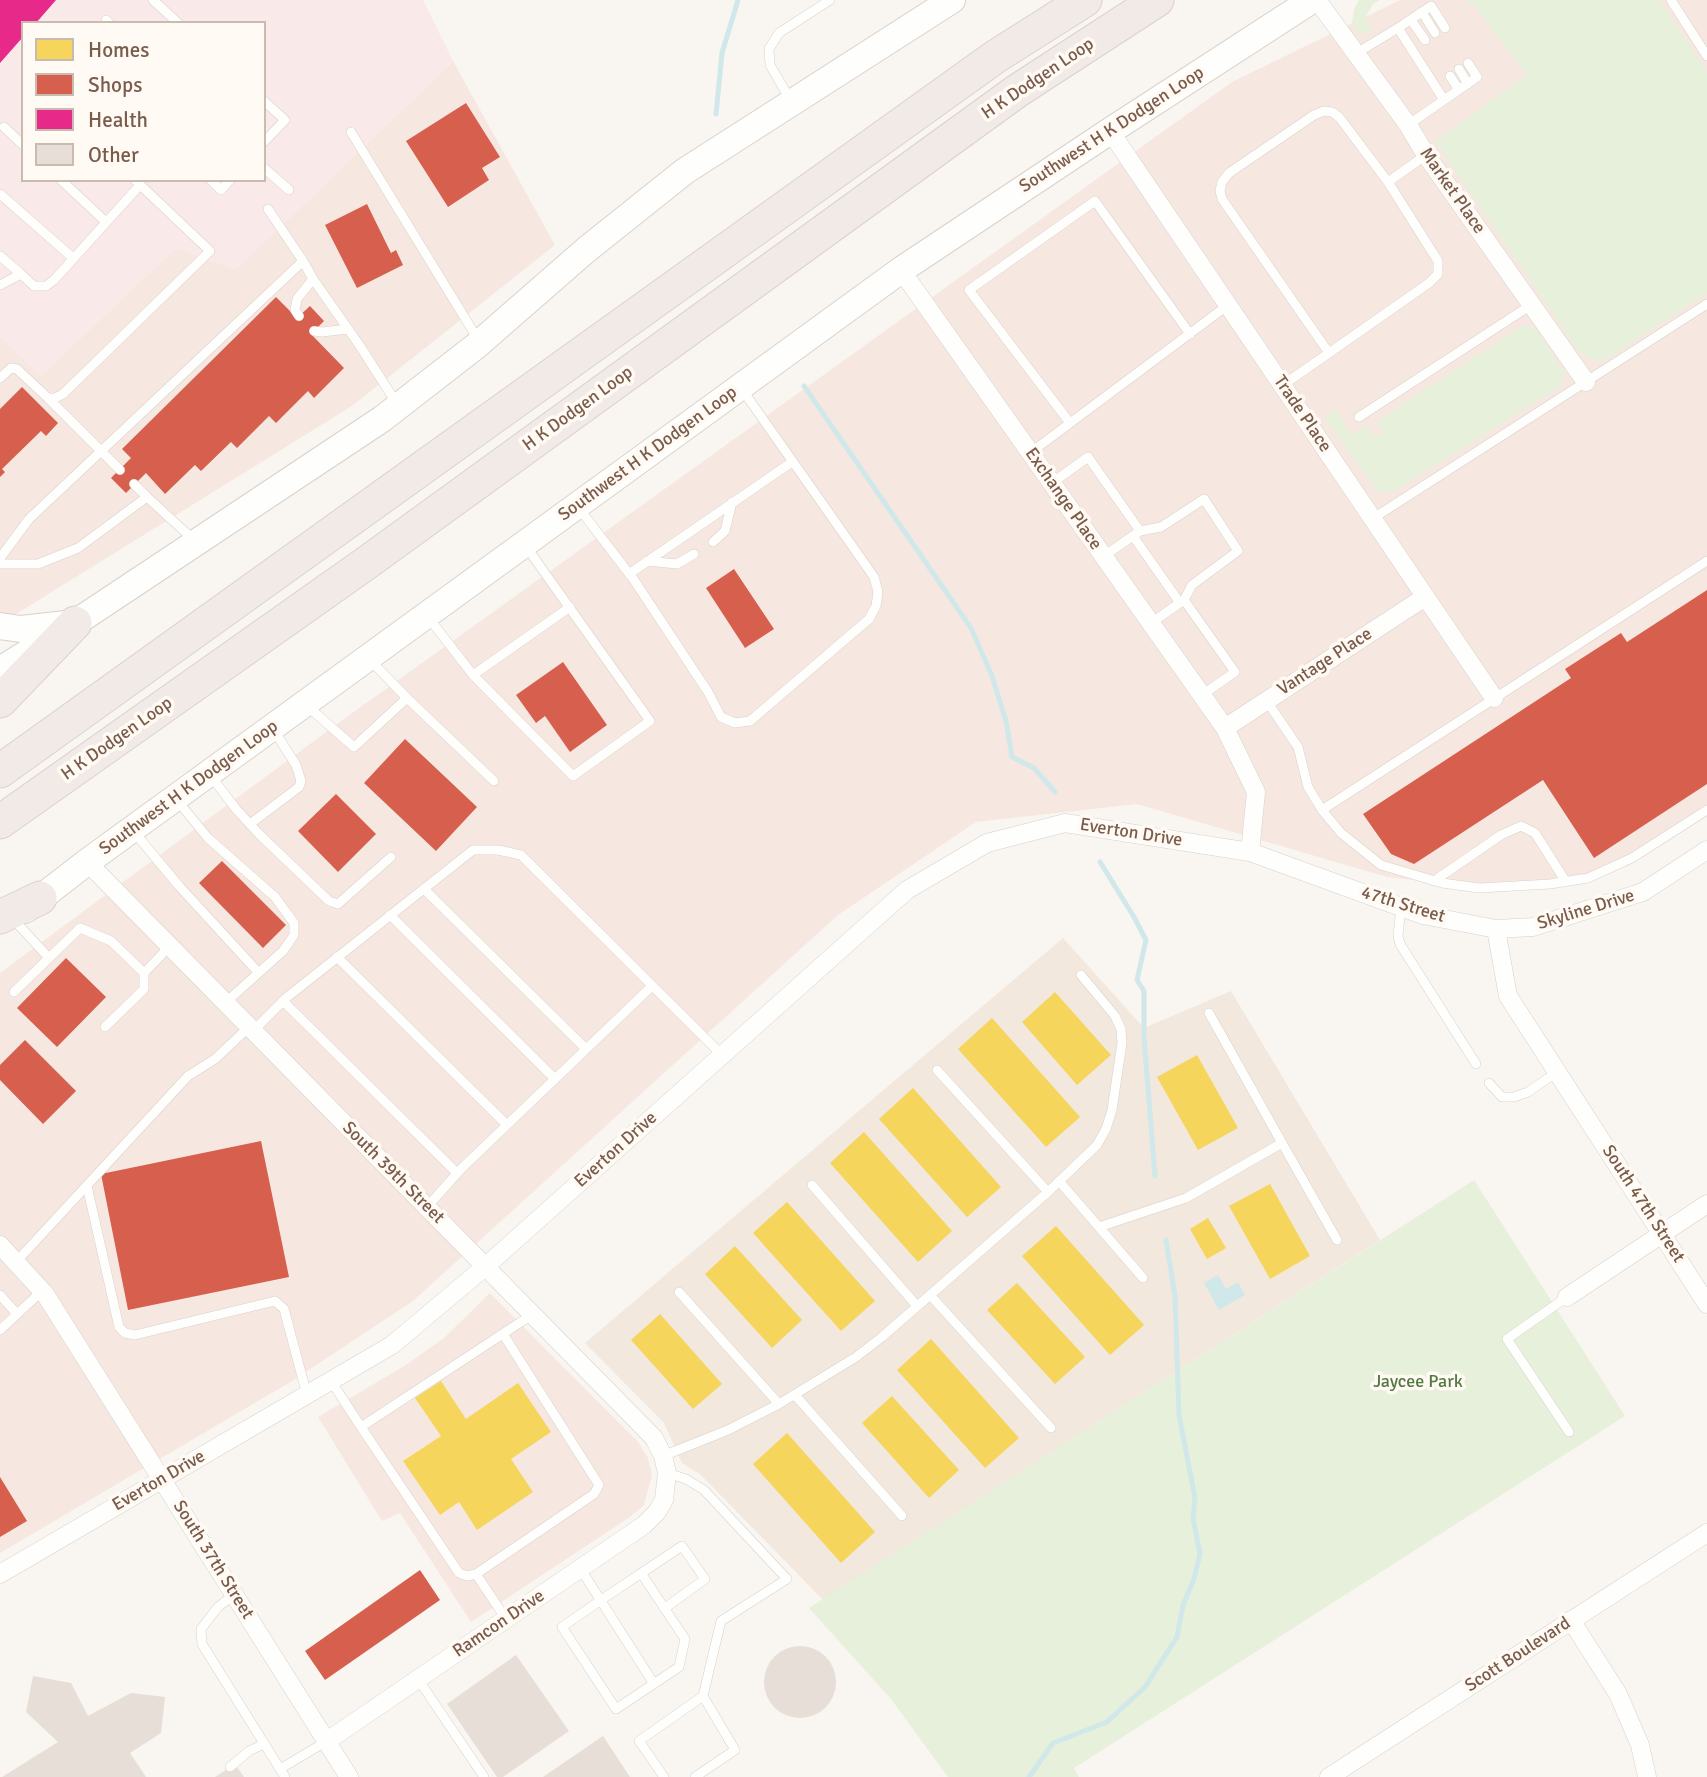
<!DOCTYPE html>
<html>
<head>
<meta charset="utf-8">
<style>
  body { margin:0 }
  #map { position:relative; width:1707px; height:1777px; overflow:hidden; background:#f9f5f0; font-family:Signika,sans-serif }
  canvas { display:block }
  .legend { position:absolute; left:21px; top:21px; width:245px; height:161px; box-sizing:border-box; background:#fffaf3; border:2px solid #cabbb1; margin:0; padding:9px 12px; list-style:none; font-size:21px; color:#7a5c4d }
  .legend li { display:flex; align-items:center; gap:14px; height:35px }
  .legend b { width:35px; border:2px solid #cabbb1 }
</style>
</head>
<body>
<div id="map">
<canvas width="1707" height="1777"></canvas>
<ul class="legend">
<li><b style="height:19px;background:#f6d55c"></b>Homes</li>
<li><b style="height:19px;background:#d6604d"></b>Shops</li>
<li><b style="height:19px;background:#e7298a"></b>Health</li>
<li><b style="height:19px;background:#e6ded7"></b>Other</li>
</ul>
</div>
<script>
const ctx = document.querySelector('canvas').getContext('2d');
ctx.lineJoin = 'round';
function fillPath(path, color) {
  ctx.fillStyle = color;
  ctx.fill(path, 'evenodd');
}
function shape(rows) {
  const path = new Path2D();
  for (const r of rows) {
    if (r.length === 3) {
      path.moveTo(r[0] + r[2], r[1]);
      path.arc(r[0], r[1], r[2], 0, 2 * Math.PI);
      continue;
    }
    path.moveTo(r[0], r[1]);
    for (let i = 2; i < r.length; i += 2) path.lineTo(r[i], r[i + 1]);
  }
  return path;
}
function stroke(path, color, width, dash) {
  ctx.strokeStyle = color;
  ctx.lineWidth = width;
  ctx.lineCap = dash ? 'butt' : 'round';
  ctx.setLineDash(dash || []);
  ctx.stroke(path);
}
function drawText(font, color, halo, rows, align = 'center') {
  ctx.font = font + ' Signika,sans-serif';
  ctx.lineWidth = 7;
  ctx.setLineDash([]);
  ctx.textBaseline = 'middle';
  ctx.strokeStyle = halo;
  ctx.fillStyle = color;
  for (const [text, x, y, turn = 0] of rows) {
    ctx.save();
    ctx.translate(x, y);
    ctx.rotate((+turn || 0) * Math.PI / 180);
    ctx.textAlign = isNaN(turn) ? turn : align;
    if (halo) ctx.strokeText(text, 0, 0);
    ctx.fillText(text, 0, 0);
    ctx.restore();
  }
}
fillPath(shape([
  [1063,938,1144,1028,1231,991,1380,1240,823,1600,701,1475,682,1463,664,1423,585,1343]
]), '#f2e8de');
fillPath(shape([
  [1400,0,1707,0,1707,816,1628,866,1510,891,1387,877,1137,804,976,822,838,915,413,1301,292,1381,0,1553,0,973,337,724,1232,82],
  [453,61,555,245,352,406,0,624,0,336,40,376,176,248,236,269],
  [490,1293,638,1442,648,1458,652,1475,644,1505,630,1517,471,1622,400,1513,382,1521,318,1417,406,1365,444,1338]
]), '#f6e8e1');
fillPath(shape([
  [0,0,423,0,453,61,236,269,176,248,40,376,0,336],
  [23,23,264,23,264,180,23,180]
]), '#fae9e9');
fillPath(shape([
  [1359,0,1380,0,1373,4,1366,16,1371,31,1360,34,1352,23,1354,9],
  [1467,0,1660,0,1707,72,1707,293,1603,361,1591,359,1580,353,1435,141,1527,75,1473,4,1470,5],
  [1522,326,1533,326,1565,373,1560,387,1394,491,1378,492,1324,417,1336,408,1351,435,1367,425,1376,438,1384,432,1377,421],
  [1474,1180,1625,1416,1074,1768,1079,1777,948,1777,891,1699,809,1608]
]), '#e7f0db');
fillPath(shape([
  [1218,1275,1226,1289,1238,1282,1245,1295,1219,1310,1204,1283]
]), '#d0e8ea');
fillPath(shape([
  [1055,992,1111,1055,1077,1085,1022,1022],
  [992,1018,1080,1117,1046,1147,958,1049],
  [1197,1055,1238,1128,1198,1150,1157,1077],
  [913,1088,1001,1187,967,1217,879,1119],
  [864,1132,952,1231,918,1262,830,1163],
  [1270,1184,1310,1256,1270,1279,1229,1206],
  [787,1202,875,1301,841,1331,753,1233],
  [1208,1218,1226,1248,1207,1259,1190,1229],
  [1056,1226,1144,1325,1110,1355,1022,1256],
  [735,1246,802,1320,772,1348,705,1274],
  [1017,1283,1085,1357,1055,1384,987,1310],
  [660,1314,722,1384,693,1409,631,1340],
  [931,1339,1019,1438,985,1468,897,1370],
  [441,1381,466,1419,518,1383,551,1432,511,1459,533,1492,477,1530,459,1502,440,1515,403,1461,441,1436,415,1398],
  [892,1396,959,1470,929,1498,862,1423],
  [787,1433,875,1532,841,1563,753,1464]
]), '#f6d55c');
fillPath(shape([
  [466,103,500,157,482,168,489,180,448,207,406,141],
  [367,204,391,253,396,250,403,265,357,288,325,225],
  [276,297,297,318,310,306,324,321,311,334,344,368,314,398,308,391,276,423,269,416,237,448,231,442,201,471,195,465,165,494,146,473,126,493,111,478,131,458,122,449],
  [22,387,58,423,46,436,41,431,2,469,5,472,0,477,0,409],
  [734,569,774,629,745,648,706,588],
  [1707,590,1707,784,1594,858,1543,780,1414,864,1391,854,1363,814,1571,678,1565,669,1621,633,1627,642],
  [563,662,607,725,570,752,545,716,536,723,516,695],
  [405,739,477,807,436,851,364,783],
  [336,794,376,834,338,872,298,831],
  [222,861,286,925,263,948,199,883],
  [66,958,106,997,57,1047,17,1008],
  [25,1040,76,1091,43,1124,0,1080,0,1065],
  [261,1141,289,1277,128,1310,101,1174],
  [0,1477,27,1521,0,1537],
  [420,1570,440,1600,325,1680,305,1651]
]), '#d6604d');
fillPath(shape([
  [0,0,56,0,36,23,23,23,23,37,0,63]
]), '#e7298a');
stroke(shape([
  [716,114,722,53,738,0],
  [804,386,971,628,992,676,1006,721,1012,757,1034,768,1055,792],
  [1100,862,1134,917,1146,940,1137,980,1144,991,1144,1037,1155,1176],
  [1029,1777,1053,1743,1107,1722,1145,1687,1177,1637,1183,1605,1194,1579,1200,1554,1193,1518,1195,1498,1179,1415,1175,1296,1166,1240]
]), '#d0e8ea', 5);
fillPath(shape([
  [800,1682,36],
  [516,1655,569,1731,503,1777,497,1777,447,1704],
  [33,1676,71,1683,88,1716,131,1693,165,1697,161,1733,130,1753,146,1777,2,1777,58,1742,26,1712],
  [603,1736,630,1777,543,1777],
  [235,1764,244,1777,215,1777]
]), '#e6ded7');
const lane = shape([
  [153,0,178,23],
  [1671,0,1707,56],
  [1422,12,1435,33],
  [106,20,109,23],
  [1411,20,1425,40],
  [1355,54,1398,28],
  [1459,69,1468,84],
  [1450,76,1459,90],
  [1444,100,1477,77,1468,63],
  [264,101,285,120,264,142],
  [791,101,770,65,769,49,779,33,830,0],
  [1408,125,1444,100,1398,28,1431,6,1445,28],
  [4,127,23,145],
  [351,132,479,341],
  [264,168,289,190],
  [61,180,106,222],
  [211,180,221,190,230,180],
  [1388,182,1438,261,1438,274,1429,283,1329,353,1222,199,1220,191,1222,182,1229,173,1314,115,1324,111,1332,112,1339,117,1388,182,1426,155],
  [0,194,73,258],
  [268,209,303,261],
  [0,256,21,274],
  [0,285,21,274,34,286,46,286,54,280,140,185],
  [299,316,295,310,297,299,313,279],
  [314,331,322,332,348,329],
  [0,378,11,368,17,369,48,398,55,398,63,394,210,251,135,180],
  [1283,385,1329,353],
  [48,398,120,470],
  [1359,417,1531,305],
  [1070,423,969,290,1095,201,1190,334],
  [1030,453,1228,305],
  [1052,483,1088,457,1140,531,1104,556],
  [134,484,147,497],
  [578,507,634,580,708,692,721,717,735,723,750,721,869,619,876,606,878,592,874,577,741,388],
  [1372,519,1707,304],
  [1140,531,1161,527,1204,499,1238,551,1192,585,1184,600],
  [1133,536,1180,603],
  [713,542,725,531,732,502],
  [0,558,29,519,303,261,313,279,360,346,397,404],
  [647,561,677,564,694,554],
  [0,564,38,564,78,548,147,497,195,541],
  [629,574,792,462],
  [428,617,473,675,573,776,650,721,525,545],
  [1151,623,1184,600,1235,672,1202,695],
  [473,675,570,607],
  [407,698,494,781],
  [1266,700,1298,747,1308,787,1322,810,1341,833,1381,865,1442,883,1479,888,1550,884,1588,878,1632,858,1707,810],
  [306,705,354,747,407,698,370,660],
  [210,775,236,809,259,834,329,901,338,904,391,857],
  [176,799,208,838,275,897,294,923,294,935,283,951,225,1003],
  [1322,810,1707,561],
  [250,824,299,787,301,781,296,765,273,729],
  [134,832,179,886,258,972],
  [1434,881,1501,835,1521,826,1535,833,1566,882],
  [424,889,586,1049],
  [1401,907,1398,936,1400,944,1476,1064],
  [390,915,555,1079],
  [14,920,49,958,14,992],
  [337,957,507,1125],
  [49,958,80,928,111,941,144,973,170,946],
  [283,1001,457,1173],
  [1209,1013,1282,1143],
  [105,1027,144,989,144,973],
  [253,1031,286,998,473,850,498,850,521,855,722,1055],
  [937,1070,1048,1192],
  [1489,1083,1502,1097,1514,1097,1528,1092,1557,1072],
  [1059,1181,1143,1278],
  [812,1185,917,1306],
  [87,1186,119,1327,125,1333,135,1335,275,1301,284,1309,307,1395],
  [426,1208,462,1168,652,986],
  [1099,1227,1186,1198,1282,1143,1337,1240],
  [16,1262,188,1076,215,1059,249,1027],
  [679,1292,779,1404],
  [0,1295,17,1314],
  [930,1295,1051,1428],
  [1567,1297,1507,1339,1569,1432],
  [0,1330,42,1291],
  [331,1381,361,1427,533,1314],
  [795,1395,902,1516],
  [361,1427,459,1573,467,1576,476,1574,594,1494,599,1485,503,1334],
  [663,1456,728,1430,779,1404,856,1357,882,1337,1048,1192,1097,1145,1106,1129,1112,1110,1122,1043,1121,1029,1115,1016,1081,975],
  [580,1568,654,1684],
  [641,1573,685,1639,679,1667,616,1709,562,1627,601,1600,682,1546,705,1579,665,1608],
  [476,1574,506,1619],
  [235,1594,218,1607,201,1629,202,1644,285,1777],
  [418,1679,484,1777],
  [230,1767,249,1751,264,1744],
  [280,1769,327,1741],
  [664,1777,639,1741,703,1696,721,1621,787,1579,704,1490,686,1479,667,1473],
  [695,1777,735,1750,703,1696]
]);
const street = shape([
  [1317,0,1408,125,1426,155,1586,382],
  [1110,131,1494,698],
  [901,270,1225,728,1256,792,1250,852],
  [1225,728,1425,597],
  [87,862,654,1438,663,1456,667,1473,664,1500,657,1512,644,1525,327,1741],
  [1496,929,1508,996,1707,1304],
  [0,1245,45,1294,349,1777],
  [1567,1297,1707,1204],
  [0,1574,392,1345,486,1266,907,890,987,843,1065,823,1250,852,1423,915,1496,929,1533,927,1643,892,1707,850],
  [1571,1620,1618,1694,1640,1745,1647,1777],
  [1329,1777,1707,1533]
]);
const secondary = shape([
  [0,626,21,629,66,624],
  [0,670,75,623,382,419,476,346,586,250,685,171,952,0],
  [25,910,87,862,901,270,1110,131,1312,0]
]);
const highway = shape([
  [0,701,75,623],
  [0,771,995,57,1085,0],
  [0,822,365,564,1017,91,1157,0],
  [0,917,40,898]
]);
stroke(lane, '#d7d1cb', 10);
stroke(street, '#d7d1cb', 19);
stroke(secondary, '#d9d2cb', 28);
stroke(highway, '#dad1cc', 35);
stroke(lane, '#fefefd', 9);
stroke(street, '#fefefd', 18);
stroke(secondary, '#fefefd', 26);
stroke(highway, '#f2eae7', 33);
drawText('18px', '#7a5c4d', '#fffaf3', [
  ["H K Dodgen Loop",1038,79,-34],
  ["Southwest H K Dodgen Loop",1112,130,-33],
  ["Market Place",1452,191,55],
  ["H K Dodgen Loop",578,409,-36],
  ["Trade Place",1302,414,56],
  ["Southwest H K Dodgen Loop",648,454,-36],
  ["Exchange Place",1063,499,55],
  ["Vantage Place",1325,662,-33],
  ["H K Dodgen Loop",117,739,-35],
  ["Southwest H K Dodgen Loop",189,788,-36],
  ["Everton Drive",1131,833,9],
  ["47th Street",1403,905,17],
  ["Skyline Drive",1586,910,-17],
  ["Everton Drive",616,1150,-42],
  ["South 39th Street",393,1173,45],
  ["South 47th Street",1643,1204,57],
  ["Everton Drive",159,1481,-30],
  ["South 37th Street",213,1560,58],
  ["Ramcon Drive",499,1624,-34],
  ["Scott Boulevard",1518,1655,-33]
]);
drawText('18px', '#537a41', '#fffaf3', [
  ["Jaycee Park",1418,1382]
]);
</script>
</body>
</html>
